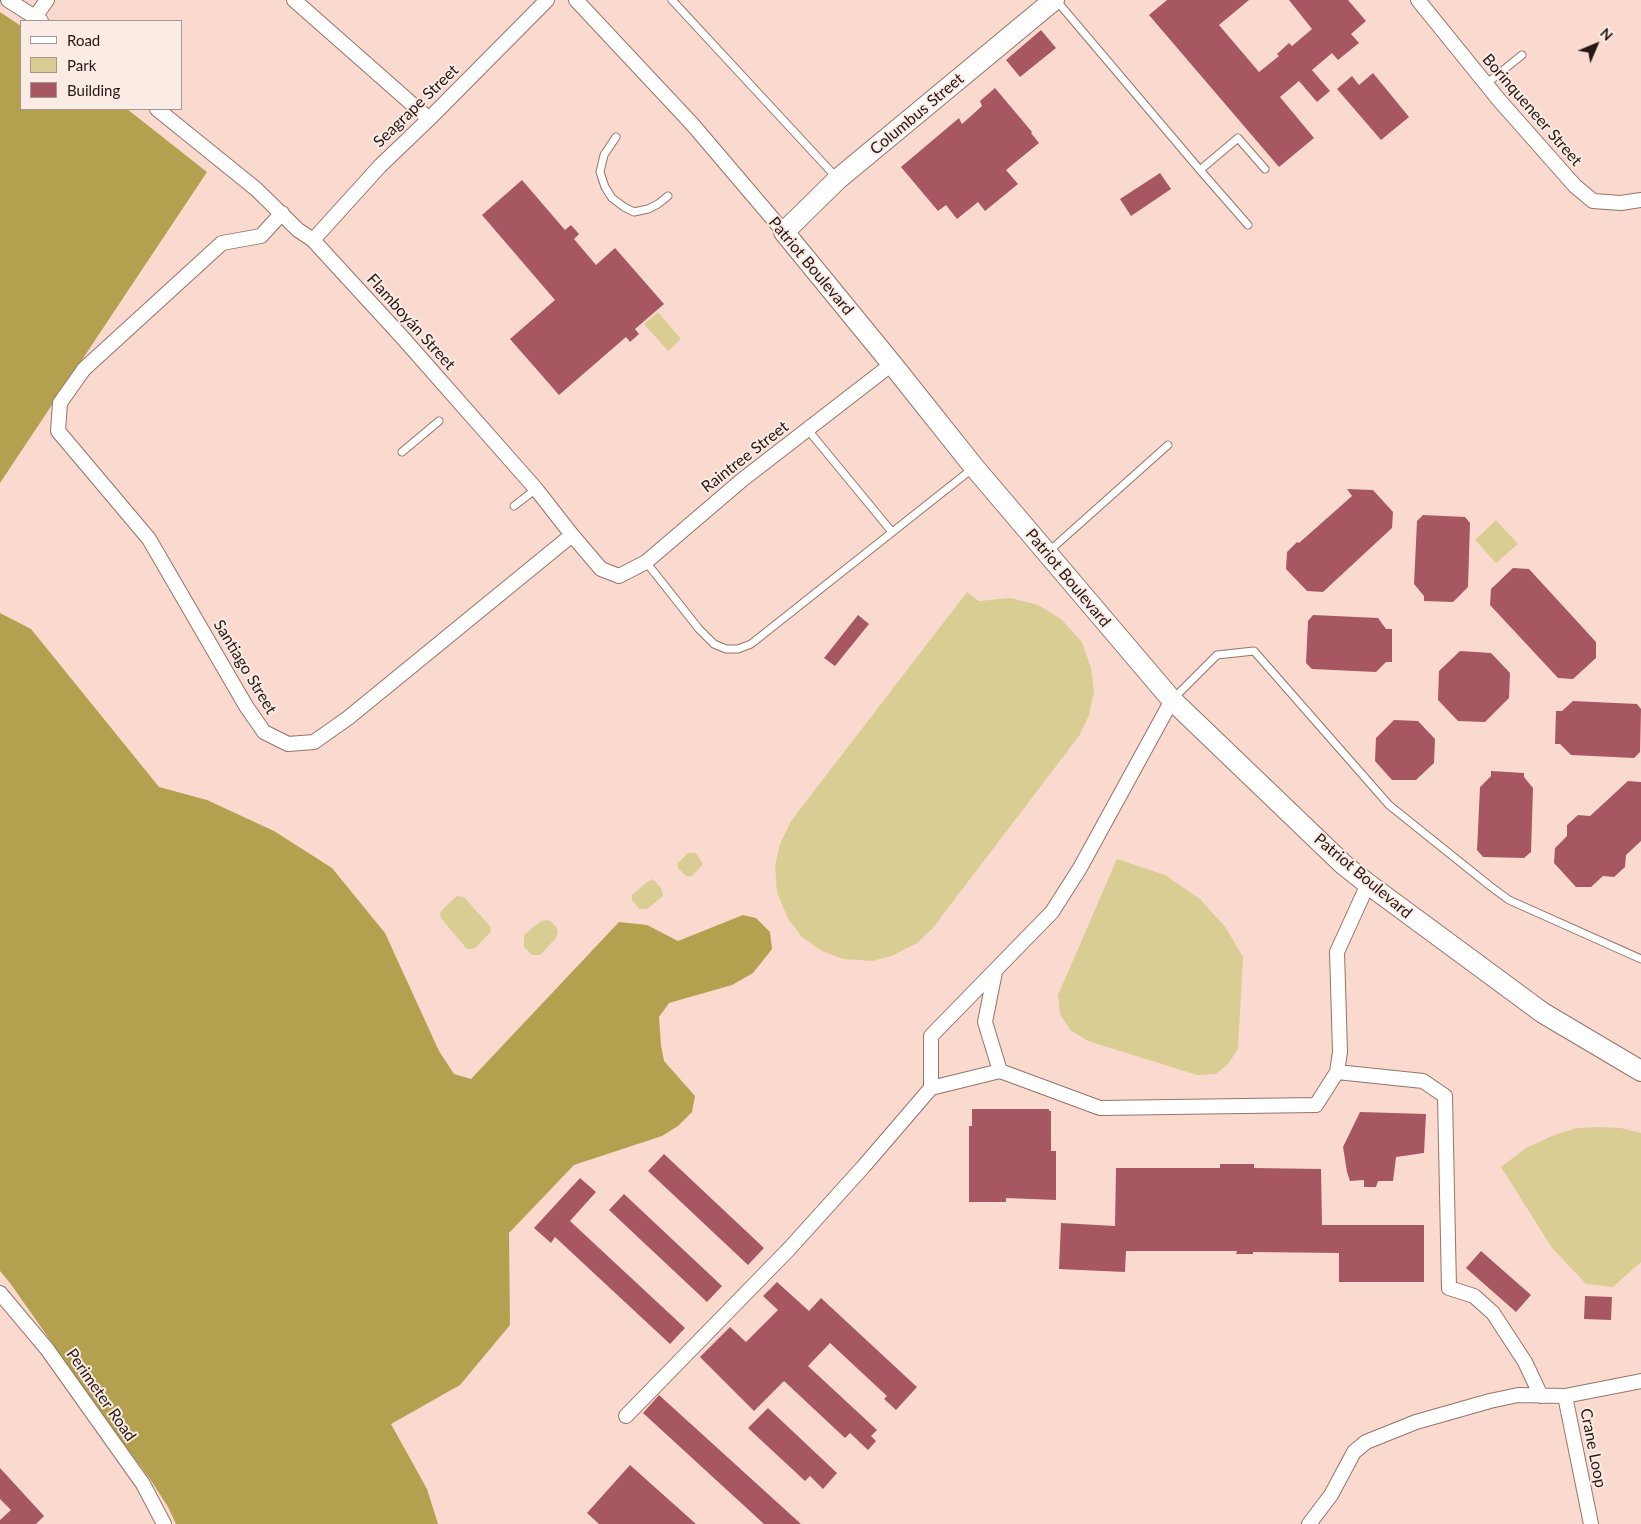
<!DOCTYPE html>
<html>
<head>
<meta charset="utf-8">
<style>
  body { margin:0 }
  #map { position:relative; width:1641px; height:1524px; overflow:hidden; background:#fadacf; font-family:Lato,sans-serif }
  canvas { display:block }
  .legend { position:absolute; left:20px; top:20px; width:162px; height:90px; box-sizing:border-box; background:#fbebe5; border:1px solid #a59691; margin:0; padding:6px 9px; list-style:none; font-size:15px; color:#251713 }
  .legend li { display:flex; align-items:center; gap:10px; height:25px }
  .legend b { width:25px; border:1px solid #a59691 }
  .north { position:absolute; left:1571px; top:20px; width:50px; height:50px; -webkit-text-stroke:4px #fbebe5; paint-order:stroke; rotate:45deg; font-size:14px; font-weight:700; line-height:20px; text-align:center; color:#251713 }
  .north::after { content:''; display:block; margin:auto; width:18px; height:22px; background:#251713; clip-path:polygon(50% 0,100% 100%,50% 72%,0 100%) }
</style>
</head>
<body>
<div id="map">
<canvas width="1641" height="1524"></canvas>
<ul class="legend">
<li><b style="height:6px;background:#fff"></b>Road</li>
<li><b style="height:14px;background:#dacd94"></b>Park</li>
<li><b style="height:14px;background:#a75762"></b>Building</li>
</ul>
<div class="north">N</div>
</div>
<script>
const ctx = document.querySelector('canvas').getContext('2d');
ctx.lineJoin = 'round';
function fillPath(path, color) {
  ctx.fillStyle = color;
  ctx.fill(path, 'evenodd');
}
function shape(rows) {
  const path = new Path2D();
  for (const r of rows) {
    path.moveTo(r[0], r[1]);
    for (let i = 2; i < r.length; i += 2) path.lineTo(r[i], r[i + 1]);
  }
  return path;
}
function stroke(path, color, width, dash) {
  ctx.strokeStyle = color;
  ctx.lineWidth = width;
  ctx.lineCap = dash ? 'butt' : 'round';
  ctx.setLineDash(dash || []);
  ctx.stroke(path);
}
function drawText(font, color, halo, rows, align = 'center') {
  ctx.font = font + ' Lato,sans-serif';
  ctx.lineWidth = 4;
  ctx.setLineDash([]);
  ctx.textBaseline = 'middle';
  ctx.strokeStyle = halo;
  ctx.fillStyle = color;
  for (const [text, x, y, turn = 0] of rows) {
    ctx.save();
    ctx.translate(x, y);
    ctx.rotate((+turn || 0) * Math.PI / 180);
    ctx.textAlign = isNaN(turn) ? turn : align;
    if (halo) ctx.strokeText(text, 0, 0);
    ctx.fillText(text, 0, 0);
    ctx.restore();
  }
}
fillPath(shape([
  [658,312,681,339,668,351,644,324],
  [1496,520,1518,544,1496,563,1475,540],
  [967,592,979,601,1011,598,1038,605,1061,619,1082,642,1091,668,1094,691,1089,715,1079,736,932,929,917,943,892,956,872,961,843,959,822,951,802,937,788,919,777,892,775,866,780,844,791,821],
  [688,853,696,853,703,864,692,876,689,877,685,875,678,868,677,864],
  [1117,859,1165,875,1200,899,1226,928,1243,957,1238,1049,1228,1064,1216,1074,1197,1075,1088,1041,1070,1030,1060,1014,1058,995],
  [653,879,661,888,663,893,663,896,647,909,639,909,632,900,632,895,647,882],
  [457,896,464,897,489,925,491,929,490,933,475,948,470,949,466,948,441,918,440,913,443,909],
  [547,920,551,921,557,928,558,932,556,938,540,955,532,955,524,947,524,938,525,934,541,921],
  [1599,1127,1621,1128,1641,1133,1641,1262,1613,1287,1586,1284,1552,1248,1501,1167,1526,1148,1554,1135,1577,1128]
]), '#dacd94');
fillPath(shape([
  [0,12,21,26,21,109,127,109,207,172,0,483],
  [0,613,31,629,159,787,207,800,274,831,332,868,385,933,439,1051,454,1074,471,1079,619,922,647,925,678,941,743,915,756,918,770,932,772,949,753,973,732,985,669,1003,659,1017,661,1045,664,1061,695,1096,692,1112,678,1126,662,1136,574,1165,509,1233,510,1325,460,1385,391,1424,427,1489,438,1524,176,1524,168,1507,150,1479,107,1421,10,1283,0,1271]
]), '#b4a14f');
fillPath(shape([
  [1167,0,1249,0,1219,25,1259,72,1279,56,1277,54,1289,43,1292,46,1312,29,1289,0,1348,0,1366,21,1351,34,1359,43,1338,60,1332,53,1312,70,1330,91,1317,102,1299,81,1280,97,1314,138,1279,167,1149,15],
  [1041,30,1056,48,1020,77,1006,60],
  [1373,73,1409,117,1381,140,1337,89,1352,76,1359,85],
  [995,88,1032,132,1031,133,1039,143,1006,170,1018,184,985,211,978,202,957,219,946,205,938,211,901,167,959,118,962,124,982,106,980,101],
  [1160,173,1171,189,1131,216,1120,199],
  [522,180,565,230,571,225,579,234,574,239,596,265,615,248,664,304,635,329,639,334,630,342,626,337,559,395,510,339,555,300,482,215],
  [1347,489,1373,490,1393,512,1392,528,1323,592,1307,591,1286,569,1287,552,1297,542,1299,543,1352,496],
  [1423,515,1465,517,1470,523,1468,587,1453,602,1424,601,1424,596,1414,584,1417,521],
  [1513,568,1529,569,1596,642,1596,658,1573,679,1558,678,1490,605,1491,589],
  [858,615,869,624,835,666,824,658],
  [1313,615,1378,618,1386,629,1392,629,1392,662,1386,662,1376,672,1312,669,1306,663,1308,621],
  [1460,651,1491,653,1510,673,1509,698,1485,722,1458,721,1438,700,1439,671],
  [1573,701,1637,704,1641,709,1640,752,1634,758,1571,755,1560,744,1555,744,1556,711,1562,711],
  [1394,720,1418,721,1435,739,1434,763,1416,780,1392,780,1375,761,1376,738],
  [1491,771,1524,773,1524,777,1533,788,1531,852,1524,858,1483,857,1477,850,1480,787,1491,776],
  [1628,781,1641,782,1641,841,1626,855,1625,867,1614,877,1603,876,1591,887,1576,887,1554,863,1555,848,1567,836,1567,825,1578,815,1590,816],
  [972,1109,1049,1109,1049,1111,1051,1111,1051,1151,1056,1151,1056,1200,1006,1198,1006,1202,969,1202,969,1126,972,1126],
  [1360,1112,1426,1114,1424,1153,1396,1157,1393,1181,1378,1181,1376,1187,1364,1187,1364,1180,1350,1181,1347,1172,1343,1147],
  [664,1154,764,1248,748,1265,648,1171],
  [1220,1164,1254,1164,1254,1168,1321,1169,1322,1225,1424,1225,1424,1282,1339,1282,1339,1253,1253,1252,1253,1254,1236,1254,1237,1251,1126,1251,1125,1272,1059,1269,1061,1223,1115,1226,1116,1168,1220,1168],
  [580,1178,596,1192,570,1221,685,1328,670,1344,555,1237,551,1243,534,1228],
  [624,1194,722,1286,707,1302,609,1210],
  [1481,1251,1531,1295,1516,1312,1466,1268],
  [777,1282,809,1311,821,1298,917,1387,896,1410,884,1399,887,1396,830,1343,808,1366,877,1430,871,1436,876,1441,868,1450,850,1433,845,1438,784,1381,754,1411,700,1357,730,1327,746,1342,778,1310,763,1296],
  [1585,1296,1612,1297,1611,1320,1584,1319],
  [659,1395,801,1524,764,1524,643,1413],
  [768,1408,837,1473,823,1489,810,1476,805,1481,748,1428],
  [630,1465,696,1524,599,1524,587,1513],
  [0,1468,44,1516,36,1524,0,1524,0,1520,11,1510,0,1499]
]), '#a75762');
const lane = shape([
  [672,0,836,177],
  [1056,0,1200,170,1248,225],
  [1486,84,1522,55],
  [616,137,604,155,600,172,605,187,612,198,624,207,634,212,648,209,658,204,668,196],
  [1200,170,1238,138,1265,169],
  [808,430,892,532],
  [402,452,439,421],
  [514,506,536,489],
  [1047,553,1168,445],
  [646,562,699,629,714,644,726,649,738,649,751,644,972,469],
  [1174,698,1217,655,1254,651,1389,805,1490,886,1509,900,1641,959]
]);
const street = shape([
  [8,0,41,21],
  [294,0,429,119],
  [576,0,693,125,784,232],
  [1418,0,1499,100,1575,186,1593,201,1621,203,1641,200],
  [35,17,47,0],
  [157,109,256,189,298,230,313,240,323,251,402,337,536,489,572,535,601,569,619,576,646,562,742,480,892,364],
  [282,213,261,236,222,243,84,369,60,403,58,431,149,539,246,706,264,732,288,744,314,742,348,718,572,535],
  [313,240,380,166,429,119,547,0],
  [995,972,985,1022,1000,1071],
  [1337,1072,1423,1081,1445,1096,1449,1288,1474,1296,1493,1313,1525,1362,1541,1396],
  [931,1088,931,1036,1052,912,1080,868,1172,700],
  [0,1293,47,1349,143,1484,164,1524],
  [1565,1396,1591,1524],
  [626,1416,789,1249,864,1166,931,1088,1000,1071,1100,1108,1316,1105,1337,1072,1340,1052,1337,952,1368,884],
  [1309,1524,1331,1495,1354,1452,1366,1442,1416,1422,1490,1401,1518,1395,1565,1396,1641,1381]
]);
const secondary = shape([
  [1054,0,838,179,784,232,892,364,974,467,1172,700,1344,865,1368,884,1543,1013,1641,1071]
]);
stroke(lane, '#967367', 9);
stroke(street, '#967367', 16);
stroke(secondary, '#967367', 22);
stroke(lane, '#fff', 7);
stroke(street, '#fff', 14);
stroke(secondary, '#fff', 20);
drawText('16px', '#251713', '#fbebe5', [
  ["Seagrape Street",416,106,-44],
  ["Borinqueneer Street",1532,110,49],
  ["Columbus Street",917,114,-40],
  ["Patriot Boulevard",811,266,50],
  ["Flamboyán Street",411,322,48],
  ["Raintree Street",745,457,-38],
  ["Patriot Boulevard",1068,578,50],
  ["Santiago Street",245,667,59],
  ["Patriot Boulevard",1363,876,40],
  ["Perimeter Road",101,1395,55],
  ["Crane Loop",1593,1448,79]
]);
</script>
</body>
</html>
